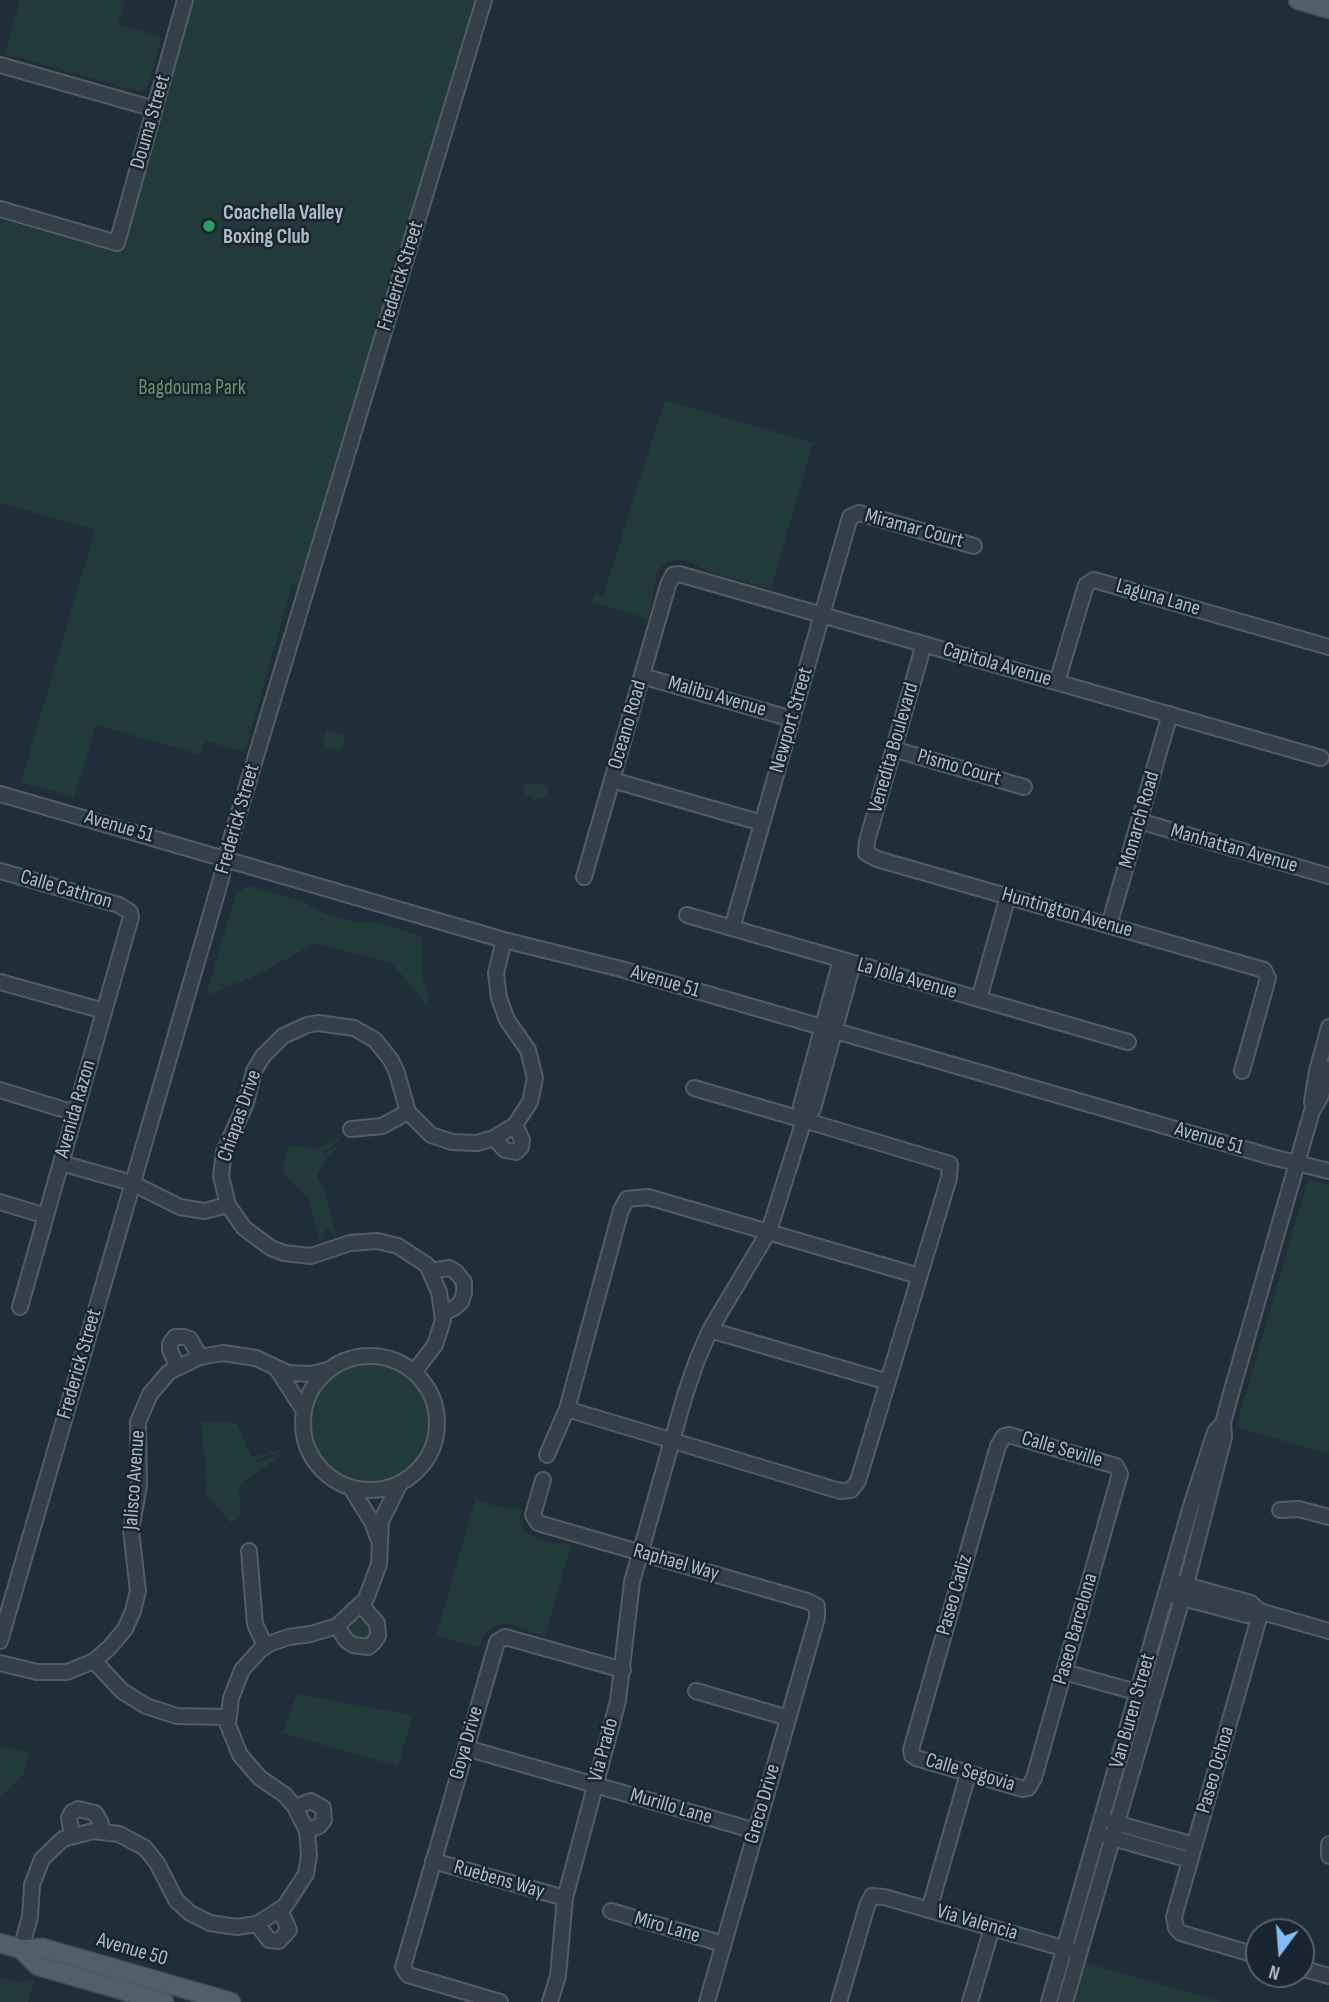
<!DOCTYPE html>
<html>
<head>
<meta charset="utf-8">
<style>
  body { margin:0 }
  #map { position:relative; width:1329px; height:2002px; overflow:hidden; background:#202e39; font-family:"Sofia Sans Condensed",sans-serif }
  canvas { display:block }
  .north { position:absolute; left:1245px; top:1918px; width:70px; height:70px; box-sizing:border-box; background:#19242e; border:2px solid #55606b; border-radius:50%; rotate:196deg; font-size:19px; font-weight:700; line-height:28px; text-align:center; color:#aebac6 }
  .north::after { content:''; display:block; margin:auto; width:24px; height:32px; background:#80bdf9; clip-path:polygon(50% 0,100% 100%,50% 72%,0 100%) }
</style>
</head>
<body>
<div id="map">
<canvas width="1329" height="2002"></canvas>
<div class="north">N</div>
</div>
<script>
const ctx = document.querySelector('canvas').getContext('2d');
ctx.lineJoin = 'round';
function fillPath(path, color) {
  ctx.fillStyle = color;
  ctx.fill(path, 'evenodd');
}
function shape(rows) {
  const path = new Path2D();
  for (const r of rows) {
    if (r.length === 3) {
      path.moveTo(r[0] + r[2], r[1]);
      path.arc(r[0], r[1], r[2], 0, 2 * Math.PI);
      continue;
    }
    path.moveTo(r[0], r[1]);
    for (let i = 2; i < r.length; i += 2) path.lineTo(r[i], r[i + 1]);
  }
  return path;
}
function stroke(path, color, width, dash) {
  ctx.strokeStyle = color;
  ctx.lineWidth = width;
  ctx.lineCap = dash ? 'butt' : 'round';
  ctx.setLineDash(dash || []);
  ctx.stroke(path);
}
function drawText(font, color, halo, rows, align = 'center') {
  ctx.font = font + ' "Sofia Sans Condensed",sans-serif';
  ctx.lineWidth = 5;
  ctx.setLineDash([]);
  ctx.textBaseline = 'middle';
  ctx.strokeStyle = halo;
  ctx.fillStyle = color;
  for (const [text, x, y, turn = 0] of rows) {
    ctx.save();
    ctx.translate(x, y);
    ctx.rotate((+turn || 0) * Math.PI / 180);
    ctx.textAlign = isNaN(turn) ? turn : align;
    if (halo) ctx.strokeText(text, 0, 0);
    ctx.fillText(text, 0, 0);
    ctx.restore();
  }
}
fillPath(shape([
  [20,0,125,0,118,24,162,37,148,87,140,92,5,54],
  [184,0,474,0,304,588,292,585,245,752,205,741,201,755,96,725,74,797,21,782,95,530,0,503,0,219,111,251],
  [665,400,813,443,771,589,711,572,688,561,674,560,663,565,657,573,648,619,592,602,594,594,603,596],
  [326,730,345,735,341,751,322,746],
  [527,783,544,784,549,790,546,797,536,800,524,794,523,787],
  [250,886,302,901,323,913,355,922,375,922,422,936,422,977,430,1002,426,1004,392,963,315,943,253,977,206,995,236,894],
  [340,1138,341,1139,323,1153,324,1154,343,1142,327,1157,317,1176,325,1191,337,1238,326,1229,321,1244,307,1197,281,1171,289,1145,316,1149],
  [1308,1179,1329,1185,1329,1454,1236,1427],
  [370,1423,62],
  [201,1421,237,1423,251,1457,279,1450,280,1452,254,1461,254,1463,281,1453,282,1455,239,1485,240,1516,231,1523,204,1492,207,1487],
  [475,1500,508,1509,522,1508,520,1519,524,1530,529,1534,540,1540,571,1545,545,1637,507,1623,490,1629,482,1638,480,1648,436,1636],
  [361,1630,11],
  [297,1694,413,1715,398,1766,282,1733],
  [0,1746,30,1753,24,1773,0,1798],
  [1083,1962,1222,2002,1072,2002],
  [0,1977,21,1983,30,1979,34,1980,28,2002,0,2002]
]), '#223a3a');
const minor = shape([
  [0,65,155,109],
  [0,209,117,243,185,0],
  [924,644,867,841,866,853,877,859,1264,970,1268,978,1242,1071],
  [642,676,792,719],
  [1057,682,1086,585,1094,580,1329,647],
  [893,749,1024,787],
  [612,780,762,823],
  [0,794,504,940,621,969,1272,1157,1329,1171],
  [1139,821,1329,876],
  [0,871,119,905,130,912,131,917,20,1307],
  [584,877,668,585,673,575,679,574,1321,758],
  [687,915,1128,1042],
  [1109,925,1170,714],
  [732,928,850,517,859,513,974,546],
  [0,982,104,1011],
  [979,999,1008,896],
  [0,1090,75,1113],
  [1312,1102,1317,1071,1329,1027],
  [806,1115,801,1106,841,960],
  [351,1129,382,1126,408,1112],
  [494,1138,505,1150,516,1152,521,1147,522,1140,515,1125],
  [61,1163,132,1183,180,1207,204,1211,228,1205],
  [0,1202,46,1216],
  [431,1271,449,1268,456,1272,464,1282,464,1293,461,1302,454,1308,443,1313],
  [710,1330,888,1382],
  [370,1423,67],
  [177,1366,170,1350,170,1344,175,1337,184,1337,190,1339,200,1357],
  [277,1369,304,1411],
  [415,1371,435,1345,443,1320,439,1292,427,1265,398,1246,377,1241,350,1243,311,1256,284,1253,271,1248,244,1228,228,1205,221,1176,224,1152,246,1103,254,1071,263,1056,283,1036,307,1025,318,1023,354,1028,375,1040,391,1060,397,1073,408,1112,431,1135,452,1142,477,1143,494,1138,515,1125,530,1102,535,1078,528,1050,507,1020,499,998,496,973,504,940],
  [567,1409,840,1491,851,1490,858,1481,949,1178,950,1164,804,1120,813,1109,853,963],
  [1009,1435,1116,1466,1120,1474,1034,1778,1028,1788,1023,1789,916,1758,912,1755,911,1750,998,1446,1004,1436,1009,1435],
  [547,1455,567,1409,621,1210,627,1199,648,1197,919,1276],
  [543,1480,533,1515,538,1523,807,1601,817,1606,817,1618,707,2002],
  [351,1488,372,1522,378,1538],
  [1280,1510,1299,1509,1329,1517],
  [249,1551,255,1624,265,1646],
  [1178,1583,1251,1603,1259,1611,1329,1631],
  [1175,1596,1247,1615,1259,1611],
  [337,1626,346,1640,353,1645,368,1647,374,1642,378,1636,377,1623,361,1605],
  [0,1641,221,879,225,859,484,0],
  [94,1661,122,1691,146,1706,177,1716,228,1717],
  [0,1663,37,1672,67,1672,94,1661,110,1647,125,1629,133,1611,138,1591,131,1530,139,1486,138,1422,150,1394,169,1372,200,1357,223,1353,256,1358,288,1373,312,1374,327,1370],
  [1064,1672,1147,1695],
  [696,1691,788,1718],
  [466,1748,756,1831],
  [295,1807,311,1801,323,1808,324,1820,319,1826,307,1831],
  [1112,1822,1194,1845],
  [72,1835,69,1818,72,1812,78,1809,95,1813,101,1823,102,1831],
  [1106,1836,1190,1860],
  [1329,1844,1329,1856],
  [433,1861,565,1898],
  [929,1910,968,1774],
  [611,1911,723,1944],
  [257,1924,269,1940,279,1941,289,1930,280,1910],
  [21,1949,30,1917,32,1885,42,1859,63,1839,93,1831,119,1834,145,1848,157,1863,176,1900,190,1913,210,1923,237,1927,257,1924,285,1906,306,1874,309,1855,307,1831,295,1807,285,1795,260,1778,240,1755,228,1725,231,1698,242,1670,260,1650,271,1643,289,1637,311,1634,337,1626,366,1599,379,1564,381,1521,399,1485],
  [1259,1956,1181,1933,1176,1928,1174,1917,1261,1611],
  [1301,1968,1329,1976],
  [500,2002,408,1975,403,1967,497,1642,505,1637,623,1670],
  [550,2002,558,1976,565,1898,618,1701,632,1582,685,1395,697,1360,710,1330,769,1231,804,1120,694,1088],
  [839,2002,867,1906,872,1896,884,1897,1073,1951],
  [970,2002,992,1928],
  [1049,2002,1191,1506,1215,1432,1223,1423],
  [1065,2002,1186,1585,1224,1437,1223,1423,1230,1397,1312,1111,1320,1098,1329,1069]
]);
const major = shape([
  [1298,0,1329,9],
  [0,1943,21,1949,43,1948,231,2002],
  [21,1949,38,1966,164,2002]
]);
stroke(minor, '#515d67', 18);
stroke(major, '#404b56', 21);
stroke(minor, '#343f49', 14);
stroke(major, '#525e69', 18);
for (const [x, y, r, color] of [
  [209,226,7,"#2e9e5b"]
]) {
  const dot = new Path2D();
  dot.arc(x, y, r, 0, 2 * Math.PI);
  ctx.fillStyle = color;
  ctx.fill(dot);
  stroke(dot, '#19242e', 2.5);
}
drawText('21px', '#aebac6', '#19242e', [
  ["Douma Street",151,122,-74],
  ["Frederick Street",401,276,-73],
  ["Miramar Court",914,529,15],
  ["Laguna Lane",1158,598,16],
  ["Capitola Avenue",997,665,16],
  ["Malibu Avenue",717,697,16],
  ["Newport Street",792,720,-74],
  ["Oceano Road",628,725,-74],
  ["Venedita Boulevard",894,748,-74],
  ["Pismo Court",959,768,16],
  ["Frederick Street",238,819,-74],
  ["Monarch Road",1140,820,-74],
  ["Avenue 51",119,827,16],
  ["Manhattan Avenue",1234,849,16],
  ["Calle Cathron",66,890,16],
  ["Huntington Avenue",1067,913,16],
  ["La Jolla Avenue",907,979,16],
  ["Avenue 51",665,982,16],
  ["Avenida Razon",76,1109,-74],
  ["Chiapas Drive",240,1116,-71],
  ["Avenue 51",1209,1139,16],
  ["Frederick Street",80,1364,-74],
  ["Calle Seville",1062,1450,16],
  ["Jalisco Avenue",135,1480,-86],
  ["Raphael Way",676,1563,16],
  ["Paseo Cadiz",955,1595,-74],
  ["Paseo Barcelona",1076,1629,-74],
  ["Van Buren Street",1133,1711,-74],
  ["Goya Drive",467,1743,-74],
  ["Via Prado",604,1750,-75],
  ["Paseo Ochoa",1216,1770,-74],
  ["Calle Segovia",970,1773,16],
  ["Greco Drive",763,1804,-74],
  ["Murillo Lane",671,1807,16],
  ["Ruebens Way",499,1880,16],
  ["Via Valencia",977,1923,16],
  ["Miro Lane",667,1928,16],
  ["Avenue 50",132,1950,16]
]);
drawText('bold 21px', '#aebac6', '#19242e', [
  ["Coachella Valley",223,214],
  ["Boxing Club",223,238]
], 'left');
drawText('21px', '#66966b', '#19242e', [
  ["Bagdouma Park",192,389]
]);
</script>
</body>
</html>
